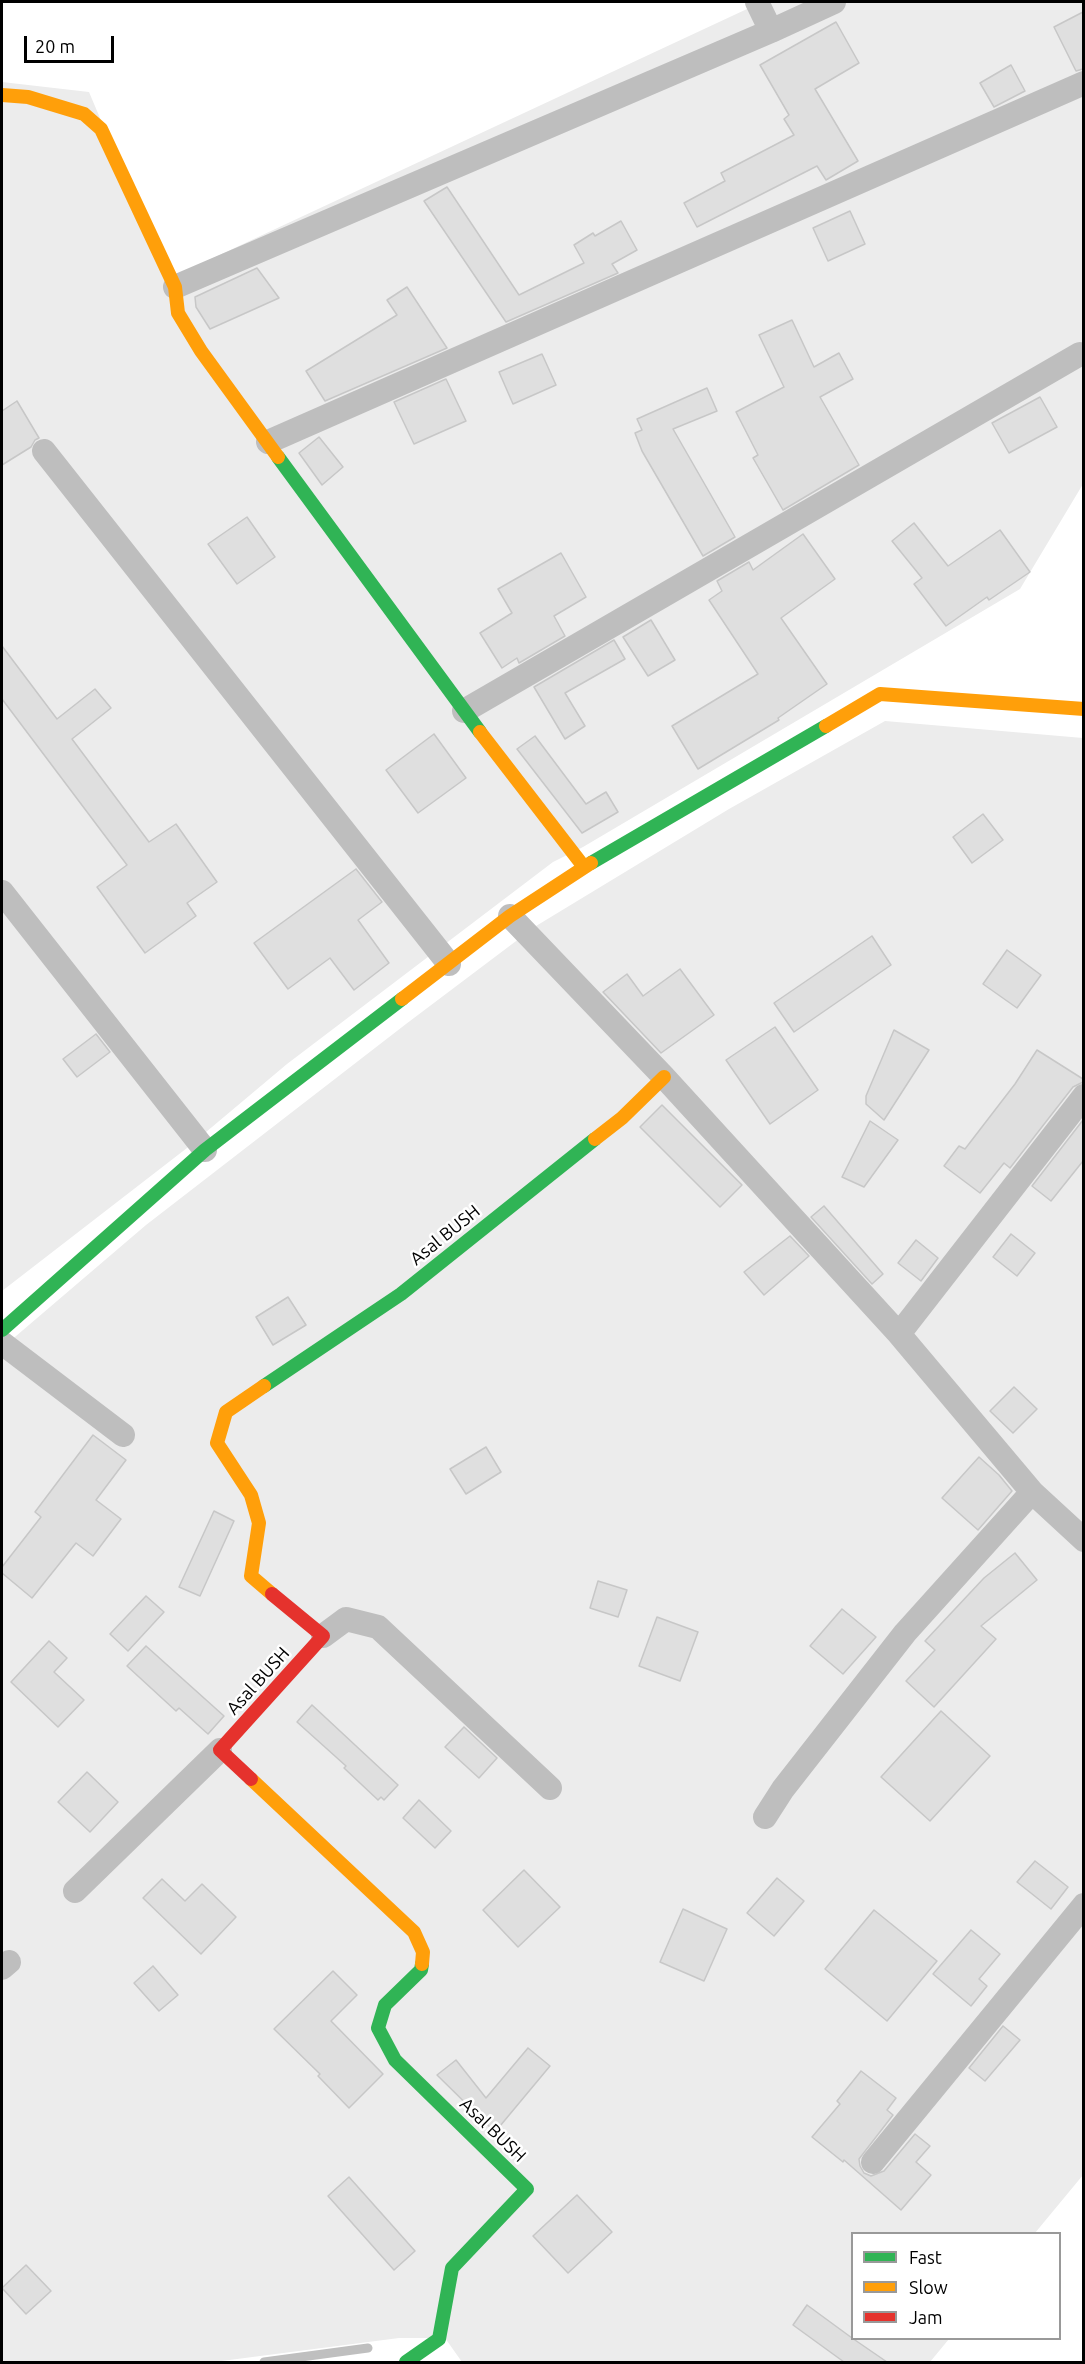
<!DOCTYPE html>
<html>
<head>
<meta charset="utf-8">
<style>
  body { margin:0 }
  #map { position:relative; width:1085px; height:2364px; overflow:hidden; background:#fff; font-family:Ubuntu,sans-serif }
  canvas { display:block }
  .frame { position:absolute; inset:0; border:3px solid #000; pointer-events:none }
  .legend { position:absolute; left:851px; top:2232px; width:210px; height:108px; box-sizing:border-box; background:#fff; border:2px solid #999; margin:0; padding:8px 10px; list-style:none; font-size:18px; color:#000 }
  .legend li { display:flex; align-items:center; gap:12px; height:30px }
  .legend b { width:30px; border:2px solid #999 }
  .scale { position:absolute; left:24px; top:36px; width:90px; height:27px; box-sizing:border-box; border:3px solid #000; border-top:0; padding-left:8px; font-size:18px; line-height:21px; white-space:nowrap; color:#000; -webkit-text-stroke:4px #fff; paint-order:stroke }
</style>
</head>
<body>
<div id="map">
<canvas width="1085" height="2364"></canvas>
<div class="frame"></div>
<ul class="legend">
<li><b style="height:8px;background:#30b455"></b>Fast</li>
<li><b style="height:8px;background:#ff9f0a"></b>Slow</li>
<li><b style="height:8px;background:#e5322d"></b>Jam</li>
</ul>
<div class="scale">20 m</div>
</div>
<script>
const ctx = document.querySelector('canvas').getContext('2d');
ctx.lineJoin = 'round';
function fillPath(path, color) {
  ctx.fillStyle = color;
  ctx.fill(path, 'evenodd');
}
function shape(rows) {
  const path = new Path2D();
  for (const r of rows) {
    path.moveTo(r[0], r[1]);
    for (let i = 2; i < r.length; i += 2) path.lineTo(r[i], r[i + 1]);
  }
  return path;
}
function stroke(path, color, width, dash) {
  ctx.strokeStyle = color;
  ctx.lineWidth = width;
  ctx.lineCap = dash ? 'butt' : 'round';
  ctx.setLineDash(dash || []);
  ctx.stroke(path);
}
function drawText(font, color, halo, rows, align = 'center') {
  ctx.font = font + ' Ubuntu,sans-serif';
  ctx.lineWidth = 5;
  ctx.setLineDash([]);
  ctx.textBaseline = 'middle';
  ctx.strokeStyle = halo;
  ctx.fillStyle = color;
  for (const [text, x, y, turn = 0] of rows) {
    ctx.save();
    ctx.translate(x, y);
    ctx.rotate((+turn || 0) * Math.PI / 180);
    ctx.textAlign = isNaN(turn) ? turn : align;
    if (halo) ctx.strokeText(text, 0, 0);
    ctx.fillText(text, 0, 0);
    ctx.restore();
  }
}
fillPath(shape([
  [762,2,1083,2,1083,484,1020,589,583,847,553,862,287,1064,187,1148,2,1291,2,82,89,92,168,279],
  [885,721,1083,738,1083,2175,1035,2233,852,2234,852,2338,949,2339,930,2362,462,2362,445,2338,399,2338,214,2362,2,2362,2,1348,146,1225,406,1024,536,926,729,809]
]), '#ececec');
stroke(shape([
  [264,2362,368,2348]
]), '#bfbfbf', 9);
const building = shape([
  [1083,12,1083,69,1076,71,1054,27,1083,12],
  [836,22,859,63,815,89,858,161,826,180,817,166,697,227,684,203,725,181,721,173,794,135,784,119,789,115,760,65,836,22],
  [1011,65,1025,91,994,107,980,83,1011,65],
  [447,187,519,295,584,263,574,245,593,233,595,236,621,221,637,250,612,264,618,273,506,322,424,201,447,187],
  [850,211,865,244,828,261,813,228,850,211],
  [257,268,279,298,210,329,196,307,195,297,257,268],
  [407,287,447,348,325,401,306,371,397,315,387,300,407,287],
  [792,320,814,367,839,353,853,379,820,397,859,465,783,510,753,458,758,455,736,412,784,387,759,335,792,320],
  [542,354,556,385,513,404,499,372,542,354],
  [446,379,466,421,414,444,394,402,446,379],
  [707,388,717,411,673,429,735,537,703,556,642,451,635,433,642,430,637,419,707,388],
  [1040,397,1057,427,1009,453,992,423,1040,397],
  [17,401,39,438,35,440,31,447,2,465,2,411,17,401],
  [319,437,343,467,322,485,299,453,319,437],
  [247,517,275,557,237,584,208,544,247,517],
  [914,523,948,566,1000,530,1030,572,989,600,987,597,946,626,914,584,922,578,892,541,914,523],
  [803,534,835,579,781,618,827,684,778,718,779,720,698,769,672,726,758,674,709,600,722,591,717,581,749,562,753,570,803,534],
  [561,553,586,597,554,616,565,636,519,663,517,658,502,668,480,633,512,613,498,589,561,553],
  [651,620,675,660,648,676,623,637,651,620],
  [614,640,625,659,565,693,585,726,565,739,534,687,614,640],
  [2,646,57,719,95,689,111,708,72,739,149,842,176,824,217,882,187,903,196,916,145,953,97,887,127,865,2,699,2,646],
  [434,734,466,778,418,813,386,770,434,734],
  [535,736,586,804,606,792,618,812,582,833,517,749,535,736],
  [983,814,1003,840,972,863,953,837,983,814],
  [356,869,382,902,358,920,389,963,354,990,330,958,288,989,254,943,356,869],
  [872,936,891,965,794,1032,774,1003,872,936],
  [1007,950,1041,975,1017,1008,983,984,1007,950],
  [680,969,714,1015,661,1053,603,992,627,974,643,996,680,969],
  [775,1027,818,1090,770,1124,726,1060,775,1027],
  [894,1030,929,1050,884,1120,866,1104,866,1096,894,1030],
  [96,1034,110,1052,77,1077,63,1059,96,1034],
  [1037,1050,1083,1079,1083,1082,1073,1087,1010,1168,1004,1163,980,1193,944,1166,959,1146,965,1149,1015,1084,1037,1050],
  [662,1105,742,1185,720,1207,640,1127,662,1105],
  [1083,1120,1083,1161,1051,1201,1032,1186,1083,1120],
  [870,1121,898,1140,864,1187,842,1177,870,1121],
  [824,1206,883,1274,872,1284,811,1217,824,1206],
  [1011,1234,1035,1253,1017,1276,993,1257,1011,1234],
  [790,1236,809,1256,764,1295,744,1272,790,1236],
  [916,1240,938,1258,921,1281,898,1263,916,1240],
  [288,1297,306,1325,273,1345,256,1317,288,1297],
  [1014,1387,1037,1409,1013,1433,990,1411,1014,1387],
  [93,1435,126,1460,96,1500,121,1519,93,1556,76,1543,32,1598,2,1573,2,1567,41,1517,35,1512,93,1435],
  [486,1447,501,1472,466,1494,450,1469,486,1447],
  [979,1457,999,1475,1012,1491,978,1530,942,1498,979,1457],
  [214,1511,234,1521,200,1596,179,1587,214,1511],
  [1015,1553,1037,1580,981,1626,996,1639,934,1707,906,1681,935,1650,925,1641,984,1578,1015,1553],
  [598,1581,627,1590,618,1617,590,1608,598,1581],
  [146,1596,164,1612,128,1651,110,1634,146,1596],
  [842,1609,876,1637,843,1674,810,1646,842,1609],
  [657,1617,698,1632,680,1681,639,1666,657,1617],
  [49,1641,67,1658,54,1672,84,1700,58,1727,11,1682,49,1641],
  [146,1646,224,1716,208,1734,179,1708,176,1711,127,1666,146,1646],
  [312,1705,398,1785,384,1800,381,1797,378,1800,344,1768,346,1766,297,1722,312,1705],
  [941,1711,990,1756,930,1821,881,1777,941,1711],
  [464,1727,497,1758,479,1778,445,1747,464,1727],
  [87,1772,118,1802,90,1832,58,1802,87,1772],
  [419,1800,451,1831,435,1848,403,1818,419,1800],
  [1035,1861,1068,1887,1051,1909,1017,1882,1035,1861],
  [524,1870,560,1907,518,1947,483,1910,524,1870],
  [777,1878,804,1901,774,1936,747,1913,777,1878],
  [162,1879,185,1901,202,1884,236,1917,201,1954,143,1898,162,1879],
  [683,1909,727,1929,704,1981,660,1962,683,1909],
  [874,1910,937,1961,887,2021,825,1969,874,1910],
  [971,1930,1000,1954,979,1979,987,1986,971,2006,933,1974,971,1930],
  [153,1966,178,1995,159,2011,134,1983,153,1966],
  [333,1971,357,1995,331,2021,383,2074,349,2108,318,2076,320,2074,274,2029,333,1971],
  [1003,2026,1020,2040,985,2081,969,2068,1003,2026],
  [528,2048,550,2066,495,2132,437,2075,456,2060,486,2098,528,2048],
  [861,2071,896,2098,887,2110,893,2115,859,2159,860,2166,864,2173,871,2176,884,2171,915,2134,930,2146,916,2162,931,2175,901,2210,844,2160,843,2162,812,2137,840,2104,837,2101,861,2071],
  [349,2177,415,2251,394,2270,328,2196,349,2177],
  [577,2195,612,2232,568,2273,533,2236,577,2195],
  [26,2265,51,2291,26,2314,2,2288,26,2265],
  [807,2305,852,2338,887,2362,844,2362,793,2325,807,2305]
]);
fillPath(building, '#dfdfdf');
stroke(building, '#c7c7c7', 1.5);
stroke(shape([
  [757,2,771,31],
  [175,287,771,31,834,2],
  [268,442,1084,83],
  [44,451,449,964],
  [464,711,1080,354],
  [2,892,205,1150],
  [510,916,664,1077,899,1334,1032,1492,1084,1540],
  [899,1334,1084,1096],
  [2,1343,123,1435],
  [323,1636,346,1619,378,1627,550,1788],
  [765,1817,783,1789,905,1633,1032,1492],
  [75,1891,220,1750],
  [2,1968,9,1962],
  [873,2162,1084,1905]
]), '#bebebe', 24);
stroke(shape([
  [278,457,480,732],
  [591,863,826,726],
  [2,1330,205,1150,402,999],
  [264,1386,401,1294,595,1139],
  [406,2362,439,2339,452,2268,527,2189,395,2060,378,2028,385,2005,421,1970,422,1964]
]), '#30b455', 14);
stroke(shape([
  [2,95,28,97,84,114,101,129,175,287,178,313,201,351,278,457],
  [826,726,880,694,1084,709],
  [480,732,584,867],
  [402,999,510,916,591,863],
  [595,1139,622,1118,664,1077],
  [264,1386,226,1412,217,1443,251,1495,259,1523,251,1576,272,1594],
  [251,1779,414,1932,423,1952,422,1964]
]), '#ff9f0a', 14);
stroke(shape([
  [251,1779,220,1750,323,1636,272,1594]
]), '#e5322d', 14);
drawText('18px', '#000', '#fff', [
  ["Asal BUSH",445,1235,-39],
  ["Asal BUSH",258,1681,-48],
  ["Asal BUSH",493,2130,44]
]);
</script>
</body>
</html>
